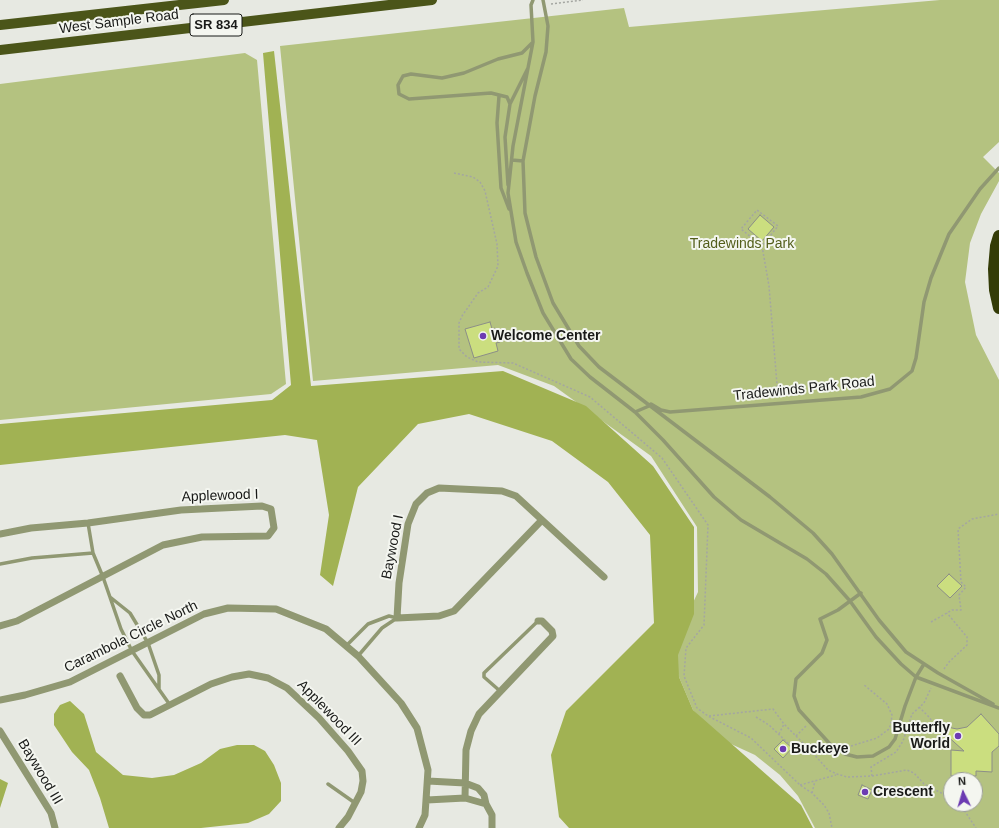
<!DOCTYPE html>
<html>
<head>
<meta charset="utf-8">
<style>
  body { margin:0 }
  #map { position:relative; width:999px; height:828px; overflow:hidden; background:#e7e9e2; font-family:Arial,sans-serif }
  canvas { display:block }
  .north { position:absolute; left:943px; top:772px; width:40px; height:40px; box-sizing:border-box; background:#f4f6f0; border:1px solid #9c9e9a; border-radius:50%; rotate:355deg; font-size:11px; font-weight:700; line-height:16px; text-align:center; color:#191a18 }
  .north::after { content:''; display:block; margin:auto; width:14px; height:18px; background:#6c3bb2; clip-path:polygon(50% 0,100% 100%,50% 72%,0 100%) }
</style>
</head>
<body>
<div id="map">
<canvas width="999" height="828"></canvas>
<div class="north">N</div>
</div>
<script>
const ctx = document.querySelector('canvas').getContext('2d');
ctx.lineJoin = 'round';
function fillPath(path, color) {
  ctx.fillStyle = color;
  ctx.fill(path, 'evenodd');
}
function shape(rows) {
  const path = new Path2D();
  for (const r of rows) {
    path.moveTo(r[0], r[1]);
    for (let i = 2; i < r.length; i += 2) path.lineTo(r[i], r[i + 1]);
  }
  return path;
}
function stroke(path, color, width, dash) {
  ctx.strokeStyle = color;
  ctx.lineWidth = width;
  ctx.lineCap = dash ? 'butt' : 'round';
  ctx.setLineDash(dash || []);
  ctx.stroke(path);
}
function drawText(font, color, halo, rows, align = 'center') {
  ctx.font = font + ' Arial,sans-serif';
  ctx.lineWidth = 4;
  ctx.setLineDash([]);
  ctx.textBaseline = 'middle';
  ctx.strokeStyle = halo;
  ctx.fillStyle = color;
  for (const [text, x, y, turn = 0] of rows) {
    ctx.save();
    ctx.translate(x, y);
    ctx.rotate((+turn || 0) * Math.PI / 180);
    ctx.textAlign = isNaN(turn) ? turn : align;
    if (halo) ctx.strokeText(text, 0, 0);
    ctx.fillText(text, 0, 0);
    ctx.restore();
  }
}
fillPath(shape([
  [940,0,999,0,999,142,983,157,999,173,999,181,981,214,970,243,965,282,976,335,999,380,999,828,815,828,798,796,780,775,755,755,718,738,693,710,679,677,674,658,681,628,698,592,697,527,651,456,554,386,498,365,313,381,280,46,624,8,629,27],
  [951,780,975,780,975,804,951,804],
  [245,53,257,60,286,384,271,394,0,420,0,84]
]), '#b4c280');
fillPath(shape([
  [274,51,311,386,503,371,586,406,653,466,694,527,694,614,678,655,679,677,693,710,801,805,813,828,569,828,559,817,551,755,566,711,654,623,650,535,608,482,552,441,469,414,418,424,358,487,333,586,320,575,329,515,317,440,285,435,0,465,0,424,272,400,291,385,263,53],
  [70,701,84,714,96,752,123,775,152,778,174,775,201,763,220,749,237,745,254,745,265,751,274,765,281,783,281,801,269,814,248,823,201,828,109,828,100,798,89,770,72,752,54,725,54,714,60,705],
  [0,779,8,783,0,808]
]), '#a1b253');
const building = shape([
  [760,215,774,227,762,241,748,229,760,215],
  [490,322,492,329,495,328,500,342,496,343,498,351,474,358,465,329,490,322],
  [949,574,962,586,950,598,937,586,949,574],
  [981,714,999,734,999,746,992,752,992,772,976,771,976,776,951,776,951,750,964,751,944,733,947,727,957,729,967,727,981,714],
  [783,740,792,748,783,758,774,749,783,740],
  [862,785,872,790,868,799,858,795,862,785]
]);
fillPath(building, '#cbde7f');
stroke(building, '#8c8e88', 1);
stroke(shape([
  [551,4,583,0],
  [454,173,473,177,480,182,485,191,497,244,498,266,488,287,478,293,462,316,459,323,459,349,467,357,478,362,513,363,590,397,662,458,708,525,704,625,686,648,684,676,697,708,708,716,751,738,800,785,812,793,824,805,829,813,832,828],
  [762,246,741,229,757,210,778,226,762,246,769,286,778,397],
  [931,622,952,610,961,610,959,595,966,587,961,582,958,529,972,519,999,514],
  [944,669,949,662,967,645,967,637,947,613],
  [919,707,930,718,934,727],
  [709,716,773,709,784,724,812,752,828,770,837,774,847,777,872,776,907,770,914,773,924,784,951,798],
  [756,717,769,725,793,748,815,755],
  [904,729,908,730,934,727,945,730],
  [779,734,784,724],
  [796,736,806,726],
  [851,746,877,738,889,729,891,723,892,715,887,704,863,684],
  [872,776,871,767,896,752,903,741,912,714,924,703,931,688],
  [800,785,836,775],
  [812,793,815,781],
  [960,804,976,828]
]), '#a4a6a1', 1.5, [2, 2]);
stroke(shape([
  [533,0,531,5,533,42,513,146,508,193,516,242,527,273,543,313,571,359,590,377,635,412,663,440,714,497,741,520,807,559,826,574,850,601,876,637,901,664,916,677,999,708],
  [543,0,548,26,546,52,535,96,523,161,525,213,536,257,553,303,579,346,599,367,770,497,813,533,832,554,879,620,906,652,938,673,993,704],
  [499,96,497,123,501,188,509,209],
  [510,104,528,68],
  [512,160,523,161],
  [508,185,505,137,510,104,507,97,491,93,409,99,399,94,398,85,403,76,411,74,442,78,464,73,498,59,522,53,532,43],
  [651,404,661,410,670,412,861,397,890,389,912,371,916,358,924,302,931,278,949,234,980,189,999,168],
  [635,412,649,406],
  [88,523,93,553,103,577,121,629,132,651,170,705],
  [0,564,32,558,93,553],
  [861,593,838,610,820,619,827,640,822,653,796,679,794,696,799,710,830,744,845,754,857,757,873,756,889,747,895,739,905,706,916,677,924,664],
  [110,597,130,613,148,643,159,675,159,689],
  [346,646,368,624,389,616,397,618],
  [358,656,382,628,397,618],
  [500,691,484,677,484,673,538,621],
  [328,784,355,803]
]), '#909872', 3.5);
stroke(shape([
  [542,520,454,611,439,616,397,618,399,583,408,524,416,504,427,493,439,488,502,491,516,496,604,577],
  [0,534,31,528,88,523,181,510,262,506,271,509,274,528,268,536,202,537,163,545,17,621,0,626],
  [120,676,137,708,144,715,150,715,211,684,232,677,249,674,268,678,287,688,319,718,348,751,362,771,363,781,361,792,348,817,339,828],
  [0,700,25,695,70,682,204,614,228,608,276,609,326,629,358,656,401,703,417,728,428,770,425,815,419,828],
  [0,731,51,813,55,828],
  [428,781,465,783,478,788,484,795,486,804,492,815,492,828],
  [465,798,466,750,471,731,479,714,553,636,552,631,542,621,538,621],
  [427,800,465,798,486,804]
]), '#909872', 7);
stroke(shape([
  [0,25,224,0],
  [0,50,432,0]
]), '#4b5519', 10);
stroke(shape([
  [999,236,996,246,994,269,995,290,999,308]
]), '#343c07', 12);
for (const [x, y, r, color] of [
  [483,336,4,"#6c3bb2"],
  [958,736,4,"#6c3bb2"],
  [783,749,4,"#6c3bb2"],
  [865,792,4,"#6c3bb2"]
]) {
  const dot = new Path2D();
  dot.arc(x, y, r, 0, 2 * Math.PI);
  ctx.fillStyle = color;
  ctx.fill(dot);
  stroke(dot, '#f4f6f0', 1.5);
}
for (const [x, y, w] of [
  [216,25,52]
]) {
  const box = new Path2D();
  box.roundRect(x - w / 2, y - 11, w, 22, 3);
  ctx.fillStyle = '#f4f6f0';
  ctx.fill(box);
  stroke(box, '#191a18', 1);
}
drawText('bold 13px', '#191a18', null, [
  ["SR 834",216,25]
]);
drawText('14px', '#191a18', '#f4f6f0', [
  ["West Sample Road",119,22,-7],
  ["Tradewinds Park Road",804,389,-6],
  ["Applewood I",220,496,-2],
  ["Baywood I",393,547,-79],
  ["Carambola Circle North",131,637,-26],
  ["Applewood III",329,713,46],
  ["Baywood III",40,772,59]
]);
drawText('14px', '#535e1b', '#f4f6f0', [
  ["Tradewinds Park",742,244]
]);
drawText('bold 14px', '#191a18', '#f4f6f0', [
  ["Welcome Center",491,336],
  ["Butterfly",950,728,"right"],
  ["World",950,744,"right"],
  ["Buckeye",791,749],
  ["Crescent",873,792]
], 'left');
</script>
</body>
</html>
